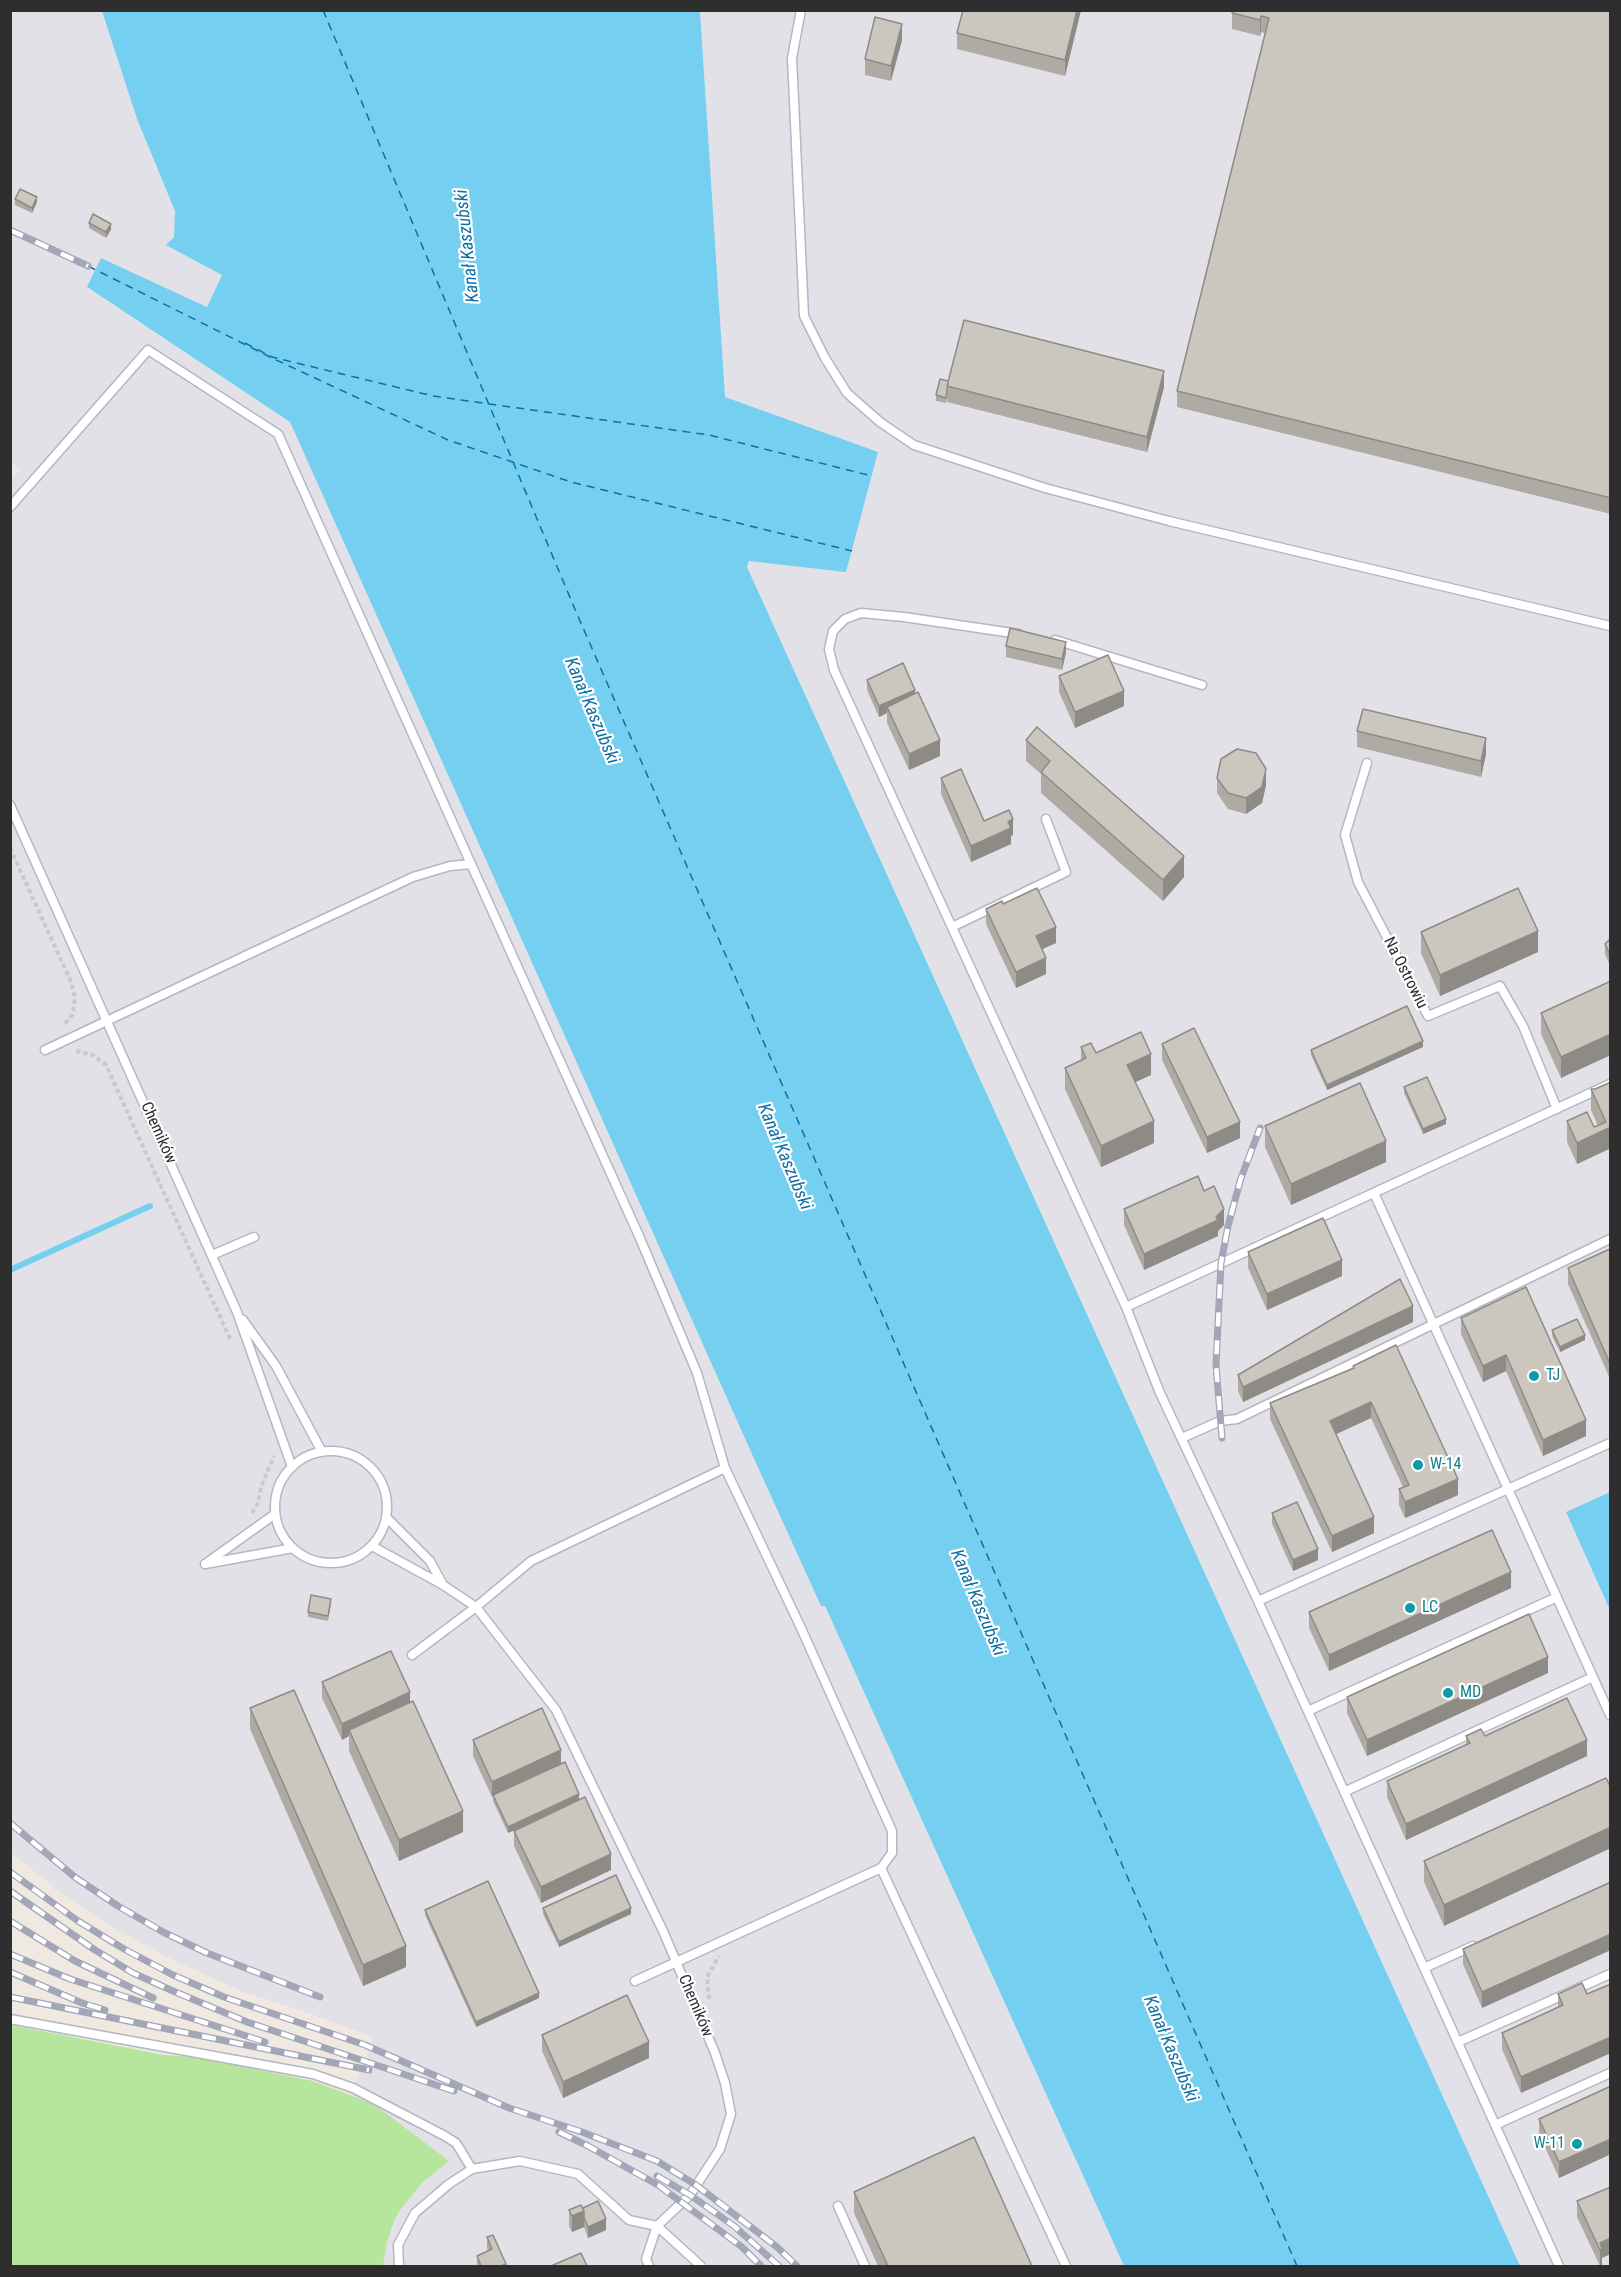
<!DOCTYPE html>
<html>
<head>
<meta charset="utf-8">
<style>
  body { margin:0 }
  #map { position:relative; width:1621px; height:2277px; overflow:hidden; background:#efe9e1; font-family:"Roboto Condensed",sans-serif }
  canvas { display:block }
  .frame { position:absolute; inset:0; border:12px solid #2e2e2e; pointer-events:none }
</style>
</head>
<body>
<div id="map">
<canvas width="1621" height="2277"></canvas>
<div class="frame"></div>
</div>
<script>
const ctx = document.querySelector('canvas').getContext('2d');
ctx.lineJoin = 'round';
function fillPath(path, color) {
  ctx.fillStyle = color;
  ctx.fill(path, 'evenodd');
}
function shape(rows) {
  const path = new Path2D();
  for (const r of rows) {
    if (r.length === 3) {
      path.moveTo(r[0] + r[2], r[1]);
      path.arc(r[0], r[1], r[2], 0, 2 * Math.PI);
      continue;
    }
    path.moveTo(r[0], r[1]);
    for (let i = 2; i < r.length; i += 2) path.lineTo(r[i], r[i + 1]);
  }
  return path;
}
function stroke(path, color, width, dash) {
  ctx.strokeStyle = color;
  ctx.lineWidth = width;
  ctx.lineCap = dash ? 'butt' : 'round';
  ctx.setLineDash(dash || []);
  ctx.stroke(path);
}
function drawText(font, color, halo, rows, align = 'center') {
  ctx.font = font + ' "Roboto Condensed",sans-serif';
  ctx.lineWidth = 4.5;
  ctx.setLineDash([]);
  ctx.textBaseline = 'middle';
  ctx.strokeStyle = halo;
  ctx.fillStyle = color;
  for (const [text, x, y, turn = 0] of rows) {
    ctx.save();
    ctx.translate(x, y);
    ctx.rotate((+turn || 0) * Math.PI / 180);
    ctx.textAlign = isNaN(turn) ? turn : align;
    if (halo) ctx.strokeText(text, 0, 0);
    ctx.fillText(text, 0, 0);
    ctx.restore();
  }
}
fillPath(shape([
  [10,11,102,11,137,119,175,211,174,237,222,274,207,307,102,258,87,288,290,422,756,1463,821,1606,825,1606,1124,2266,383,2266,386,2242,394,2221,400,2210,423,2182,448,2161,374,2104,350,2095,373,2040,370,2036,314,2015,241,1991,173,1960,114,1928,67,1897,11,1853,10,481,21,469,10,462],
  [700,11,1610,11,1610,1492,1566,1512,1610,1610,1610,2266,1520,2266,747,567,749,561,725,398]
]), '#e3e1e8');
fillPath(shape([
  [11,2025,164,2055,196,2057,313,2081,374,2104,449,2161,423,2182,400,2210,394,2221,387,2242,383,2266,11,2266]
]), '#b6e59e');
fillPath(shape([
  [102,11,700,11,725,397,878,452,846,572,749,561,747,567,1520,2266,1124,2266,825,1606,821,1606,756,1463,290,422,87,287,101,258,207,307,222,275,166,245,174,237,175,211,137,119],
  [1610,1492,1610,1610,1566,1512]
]), '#75cff0');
stroke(shape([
  [10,1270,150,1206]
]), '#75cff0', 6);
stroke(shape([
  [323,10,577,614,1297,2266],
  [88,266,272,358,448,440,571,482,852,551],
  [245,343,272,357,433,396,709,435,872,476]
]), '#0d6fa3', 1.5, [8, 6]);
const service = shape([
  [801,10,792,58,804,316,825,358,847,393,880,422,914,445,1045,488,1169,521,1610,626],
  [10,507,148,350,278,434,471,864],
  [1019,634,904,617,861,613,845,619,833,631,829,649,834,670,1126,1307,1160,1393,1258,1601],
  [1055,640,1202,685],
  [1367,763,1345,835,1358,882,1428,1016,1500,986,1523,1026,1557,1109],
  [10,805,237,1312,292,1467],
  [952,927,1066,872,1046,819],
  [45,1050,413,877,450,866,471,864,639,1236,697,1373,725,1468,801,1628,892,1831,892,1853,881,1868,635,1981],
  [1374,1193,1508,1489,1610,1443],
  [212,1255,254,1237],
  [1126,1307,1610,1084],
  [243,1320,276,1366,322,1452],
  [1182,1438,1220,1421,1237,1419,1610,1239],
  [331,1507,56],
  [386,1517,430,1561,443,1585],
  [372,1546,443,1585,476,1607,556,1710,663,1931,715,2053,725,2083,731,2114,720,2149,690,2195,657,2226,629,2220,578,2174,520,2161,472,2169,449,2184,415,2213,398,2245,399,2266],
  [208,1562,275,1514],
  [205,1564,293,1548],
  [412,1655,476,1607,531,1561,725,1468],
  [1308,1711,1557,1597],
  [1344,1792,1593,1677],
  [881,1868,1066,2266],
  [1424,1968,1473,1946],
  [10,2019,313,2074,353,2088,445,2136,456,2143,472,2169],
  [1458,2042,1610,1974],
  [1495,2125,1610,2073],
  [838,2206,865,2266],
  [649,2266,646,2259,657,2226,701,2266],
  [1559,2266,1258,1601,1508,1489,1610,1715]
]);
stroke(service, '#b4b7c1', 11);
stroke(shape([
  [10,848,71,982,75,997,74,1007,72,1015,64,1025],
  [76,1051,93,1055,106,1065,231,1341],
  [252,1513,258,1503,261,1487,274,1456],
  [709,1999,707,1977,719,1956]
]), '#c9c9c9', 4, [4.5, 3]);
stroke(service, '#fff', 8);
const rail = shape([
  [10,230,88,266],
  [1222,1438,1216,1365,1221,1263,1228,1226,1241,1178,1260,1128],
  [10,1823,76,1878,118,1906,163,1932,207,1953,320,1997],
  [10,1872,78,1921,124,1949,173,1975,224,1997,365,2045,509,2108,582,2132,657,2161,696,2185,777,2247,797,2266],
  [10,1891,95,1950,133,1973,173,1991,247,2022,454,2091],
  [10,1921,75,1961,153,1998],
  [10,1954,70,1979,265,2042],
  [10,1972,82,2003,105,2010],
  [10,1997,369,2070],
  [559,2132,588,2146,658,2185,742,2247,761,2266],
  [657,2176,690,2195,734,2226,779,2266]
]);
stroke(rail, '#a3a6b8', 7);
stroke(rail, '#fff', 4.5, [14]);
fillPath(shape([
  [963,10,1081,10,1065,76,957,49,957,33],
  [1611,10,1611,514,1177,407,1177,391,1265,33,1261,32,1260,36,1232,29,1232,13],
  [902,40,891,81,865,75,865,59],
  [15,199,37,202,32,213,15,205],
  [89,223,111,229,106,238,89,228],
  [948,381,1164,387,1147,452,947,402,947,397,946,403,936,401,936,395],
  [1006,646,1066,652,1062,670,1006,657],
  [1059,676,1124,706,1075,728,1059,692],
  [867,680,915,694,940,756,909,770,887,723,887,713,879,717,867,690],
  [1357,731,1486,754,1481,777,1357,747],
  [1026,740,1184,877,1163,901,1041,793,1041,774,1026,761],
  [941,778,984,821,1013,835,1011,836,1011,844,971,862,941,794],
  [1217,778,1266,785,1262,803,1246,814,1228,809,1217,793],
  [1003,904,1056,943,1042,949,1046,974,1016,988,986,924,986,909],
  [1421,932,1538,952,1440,996,1421,953],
  [1611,938,1611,968,1605,954,1605,944],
  [1611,981,1561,1078,1541,1034,1541,1013],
  [1162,1044,1240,1138,1207,1153,1162,1060],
  [1081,1047,1151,1075,1135,1082,1154,1143,1101,1167,1065,1089,1065,1068,1081,1060],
  [1423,1047,1327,1090,1311,1055,1311,1050],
  [1611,1082,1611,1152,1609,1149,1577,1164,1567,1142,1567,1121,1594,1127,1598,1126,1591,1110,1591,1089,1595,1089],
  [1404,1087,1446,1124,1423,1134,1404,1093],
  [1265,1126,1386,1162,1291,1205,1265,1147],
  [1204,1191,1224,1225,1218,1231,1218,1236,1144,1270,1124,1225,1124,1209],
  [1610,1249,1611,1381,1568,1284,1568,1268],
  [1248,1252,1342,1276,1267,1310,1248,1268],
  [1526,1287,1586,1436,1543,1456,1506,1371,1483,1382,1461,1334,1461,1318],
  [1413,1322,1243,1402,1238,1391,1238,1375],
  [1552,1330,1585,1340,1560,1352,1552,1336],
  [1353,1366,1458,1495,1405,1518,1399,1505,1399,1489,1403,1487,1371,1418,1336,1434,1374,1533,1332,1552,1270,1419,1270,1403,1353,1368],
  [1272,1513,1318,1560,1293,1571,1272,1524],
  [1511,1588,1329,1671,1309,1628,1309,1612],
  [331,1604,328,1621,308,1617,308,1612],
  [1548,1673,1367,1756,1347,1713,1347,1697],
  [322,1682,410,1702,463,1832,399,1861,349,1751,349,1736,342,1740,322,1698],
  [250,1708,406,1967,363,1986,250,1729],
  [1466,1736,1485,1736,1587,1756,1406,1840,1387,1797,1387,1781,1466,1745],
  [473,1740,561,1764,579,1800,508,1833,493,1801,493,1797,492,1797,473,1756],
  [1606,1778,1444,1926,1424,1882,1424,1861],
  [514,1831,611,1870,541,1903,514,1846],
  [1611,1882,1482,2008,1463,1964,1463,1949],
  [543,1908,631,1914,559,1947,543,1914],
  [425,1910,539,1998,476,2027,425,1915],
  [1582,1983,1521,2093,1502,2049,1502,2033,1558,2008,1558,1994],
  [542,2035,649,2058,563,2098,542,2051],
  [1611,2086,1611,2154,1559,2178,1539,2134,1539,2119],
  [1611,2187,1602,2258,1602,2265,1600,2266,1577,2217,1577,2201],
  [854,2192,1032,2266,878,2266,854,2213],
  [583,2208,606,2230,588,2238,584,2227,572,2232,569,2226,569,2210],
  [487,2237,506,2266,477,2266,477,2256,488,2251,487,2248]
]), '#afaba4');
fillPath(shape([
  [1077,10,1081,10,1065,76,1065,60],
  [1261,16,1261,32,1260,36,1260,20],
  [902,24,902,40,891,81,891,66],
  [37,197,37,202,32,213,32,208],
  [111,224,111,229,106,238,106,232],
  [1164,371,1164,387,1147,452,1147,437],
  [1066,642,1066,652,1062,670,1062,659],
  [915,690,915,701,887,707,887,713,879,717,879,706],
  [1124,691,1124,706,1075,728,1075,712],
  [1486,738,1486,754,1481,777,1481,761],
  [940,740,940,756,909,770,909,754],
  [1266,769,1266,785,1262,803,1246,814,1246,798],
  [1013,819,1013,835,1011,836,1011,844,971,862,971,846,1008,822],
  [1184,856,1184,877,1163,901,1163,880],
  [1056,927,1056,943,1036,952,1036,936],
  [1538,931,1538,952,1440,996,1440,975],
  [1046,958,1046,974,1016,988,1016,972],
  [1611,1034,1611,1055,1561,1078,1561,1057],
  [1423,1041,1423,1047,1327,1090,1327,1085],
  [1151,1054,1151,1075,1127,1086,1127,1065],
  [1446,1119,1446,1124,1423,1134,1423,1129],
  [1154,1121,1154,1143,1101,1167,1101,1146],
  [1240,1122,1240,1138,1207,1153,1207,1137],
  [1609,1128,1609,1149,1577,1164,1577,1143],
  [1386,1141,1386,1162,1291,1205,1291,1184],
  [1224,1209,1224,1225,1218,1231,1218,1236,1144,1270,1144,1254,1216,1217],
  [1342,1260,1342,1276,1267,1310,1267,1294],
  [1413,1306,1413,1322,1243,1402,1243,1387],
  [1585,1335,1585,1340,1560,1352,1560,1347],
  [1506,1355,1506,1371,1483,1382,1483,1366],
  [1371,1402,1371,1418,1330,1437,1330,1421],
  [1586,1420,1586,1436,1543,1456,1543,1440],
  [1458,1479,1458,1495,1405,1518,1405,1502],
  [1374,1517,1374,1533,1332,1552,1332,1536],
  [1318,1549,1318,1560,1293,1571,1293,1560],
  [1511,1572,1511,1588,1329,1671,1329,1655],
  [1548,1657,1548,1673,1367,1756,1367,1740],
  [410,1692,410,1707,349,1730,349,1736,342,1740,342,1724],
  [1587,1740,1587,1756,1406,1840,1406,1824],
  [561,1750,561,1765,493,1795,492,1797,492,1782],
  [579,1794,579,1800,508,1833,508,1827],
  [463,1811,463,1832,399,1861,399,1840],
  [1611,1827,1611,1848,1444,1926,1444,1905],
  [611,1854,611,1870,541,1903,541,1887],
  [631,1908,631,1914,559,1947,559,1942],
  [1611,1934,1611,1950,1482,2008,1482,1992],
  [406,1946,406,1967,363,1986,363,1965],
  [539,1993,539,1998,476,2027,476,2022],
  [1611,2037,1611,2053,1521,2093,1521,2077],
  [649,2042,649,2058,563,2098,563,2082],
  [1611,2139,1611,2154,1559,2178,1559,2162],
  [584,2211,584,2227,572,2232,572,2216],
  [606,2219,606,2230,588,2238,588,2227],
  [1611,2238,1611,2254,1602,2258,1602,2265,1600,2266,1600,2243]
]), '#8e8b86');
const building = shape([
  [963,10,1077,10,1065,60,957,33,963,10],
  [1233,10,1611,10,1611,498,1177,391,1269,18,1261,16,1260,20,1232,13,1233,10],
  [875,17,902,24,891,66,865,59,875,17],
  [20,189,37,197,32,208,15,199,20,189],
  [93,214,111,224,106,232,89,223,93,214],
  [964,320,1164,371,1147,437,947,386,964,320],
  [940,379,948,381,946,398,936,395,940,379],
  [1010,628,1066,642,1062,659,1006,646,1010,628],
  [1108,655,1124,691,1075,712,1059,676,1108,655],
  [903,663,915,690,879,706,867,680,903,663],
  [918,692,940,740,909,754,887,707,918,692],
  [1363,709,1486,738,1481,761,1357,731,1363,709],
  [1037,727,1184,856,1163,880,1041,772,1050,761,1026,740,1037,727],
  [1237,749,1256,753,1266,769,1262,787,1246,798,1228,793,1217,778,1221,759,1237,749],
  [961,769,984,821,1009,810,1013,819,1008,822,1011,828,971,846,941,778,961,769],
  [1037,888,1056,927,1036,936,1046,958,1016,972,986,909,1002,901,1003,904,1037,888],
  [1518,888,1538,931,1440,975,1421,932,1518,888],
  [1611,938,1611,957,1605,944,1611,938],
  [1611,981,1611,1034,1561,1057,1541,1013,1611,981],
  [1407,1006,1423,1041,1327,1085,1311,1050,1407,1006],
  [1194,1028,1240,1122,1207,1137,1162,1044,1194,1028],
  [1141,1032,1151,1054,1127,1065,1154,1121,1101,1146,1065,1068,1086,1058,1081,1047,1091,1043,1096,1053,1141,1032],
  [1427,1077,1446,1119,1423,1129,1404,1087,1427,1077],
  [1611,1082,1611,1131,1609,1128,1577,1143,1567,1121,1587,1112,1594,1127,1606,1122,1591,1089,1595,1089,1611,1082],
  [1360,1083,1386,1141,1291,1184,1265,1126,1360,1083],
  [1198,1176,1204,1191,1214,1186,1224,1209,1216,1217,1218,1220,1144,1254,1124,1209,1198,1176],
  [1323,1218,1342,1260,1267,1294,1248,1252,1323,1218],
  [1610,1249,1611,1249,1611,1366,1568,1268,1610,1249],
  [1400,1279,1413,1306,1243,1387,1238,1375,1400,1279],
  [1526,1287,1586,1420,1543,1440,1506,1355,1483,1366,1461,1318,1526,1287],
  [1577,1319,1585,1335,1560,1347,1552,1330,1577,1319],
  [1396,1345,1458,1479,1405,1502,1399,1489,1409,1485,1371,1402,1330,1421,1374,1517,1332,1536,1270,1403,1354,1368,1353,1366,1396,1345],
  [1297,1502,1318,1549,1293,1560,1272,1513,1297,1502],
  [1492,1530,1511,1572,1329,1655,1309,1612,1492,1530],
  [311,1595,331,1599,328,1616,308,1612,311,1595],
  [1529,1614,1548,1657,1367,1740,1347,1697,1529,1614],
  [391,1651,410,1692,342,1724,322,1682,391,1651],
  [294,1690,406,1946,363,1965,250,1708,294,1690],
  [1567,1698,1587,1740,1406,1824,1387,1781,1470,1743,1466,1736,1481,1729,1485,1736,1567,1698],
  [413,1701,463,1811,399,1840,349,1730,413,1701],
  [542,1708,561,1750,492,1782,473,1740,542,1708],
  [565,1762,579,1794,508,1827,493,1795,565,1762],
  [1606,1778,1611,1788,1611,1827,1444,1905,1424,1861,1606,1778],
  [585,1797,611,1854,541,1887,514,1831,585,1797],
  [616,1875,631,1908,559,1942,543,1908,616,1875],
  [488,1881,539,1993,476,2022,425,1910,488,1881],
  [1611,1882,1611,1934,1482,1992,1463,1949,1611,1882],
  [1582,1983,1587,1994,1611,1984,1611,2037,1521,2077,1502,2033,1563,2005,1558,1994,1582,1983],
  [627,1995,649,2042,563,2082,542,2035,627,1995],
  [1611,2086,1611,2139,1559,2162,1539,2119,1611,2086],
  [974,2137,1032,2266,888,2266,854,2192,974,2137],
  [1611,2187,1611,2238,1600,2243,1602,2249,1600,2250,1577,2201,1611,2187],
  [598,2201,606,2219,588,2227,584,2217,584,2211,583,2208,598,2201],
  [581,2205,584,2211,572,2216,569,2210,581,2205],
  [493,2235,506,2264,501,2266,481,2266,477,2256,492,2249,487,2237,493,2235],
  [581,2253,587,2266,551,2266,581,2253]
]);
fillPath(building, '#cbc7bf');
stroke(building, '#8e8b86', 1.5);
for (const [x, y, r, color] of [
  [1534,1376,6,"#0f9aa8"],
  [1418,1465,6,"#0f9aa8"],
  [1410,1608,6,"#0f9aa8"],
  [1448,1693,6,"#0f9aa8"],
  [1577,2144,6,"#0f9aa8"]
]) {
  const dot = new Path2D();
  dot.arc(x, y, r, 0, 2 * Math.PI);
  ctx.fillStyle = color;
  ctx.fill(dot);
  stroke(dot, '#fff', 2);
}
drawText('16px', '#2e2e2e', '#fff', [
  ["Na Ostrowiu",1405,973,63],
  ["Chemików",158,1133,66],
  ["Chemików",695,2006,67]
]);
drawText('16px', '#0d838f', '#fff', [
  ["TJ",1546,1376],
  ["W-14",1430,1465],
  ["LC",1422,1608],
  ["MD",1460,1693],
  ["W-11",1565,2144,"right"]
], 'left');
drawText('italic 18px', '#0d6fa3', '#fff', [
  ["Kanał Kaszubski",468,246,-96],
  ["Kanał Kaszubski",591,711,67],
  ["Kanał Kaszubski",784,1157,67],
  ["Kanał Kaszubski",977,1603,67],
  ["Kanał Kaszubski",1170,2049,67]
]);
</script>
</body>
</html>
